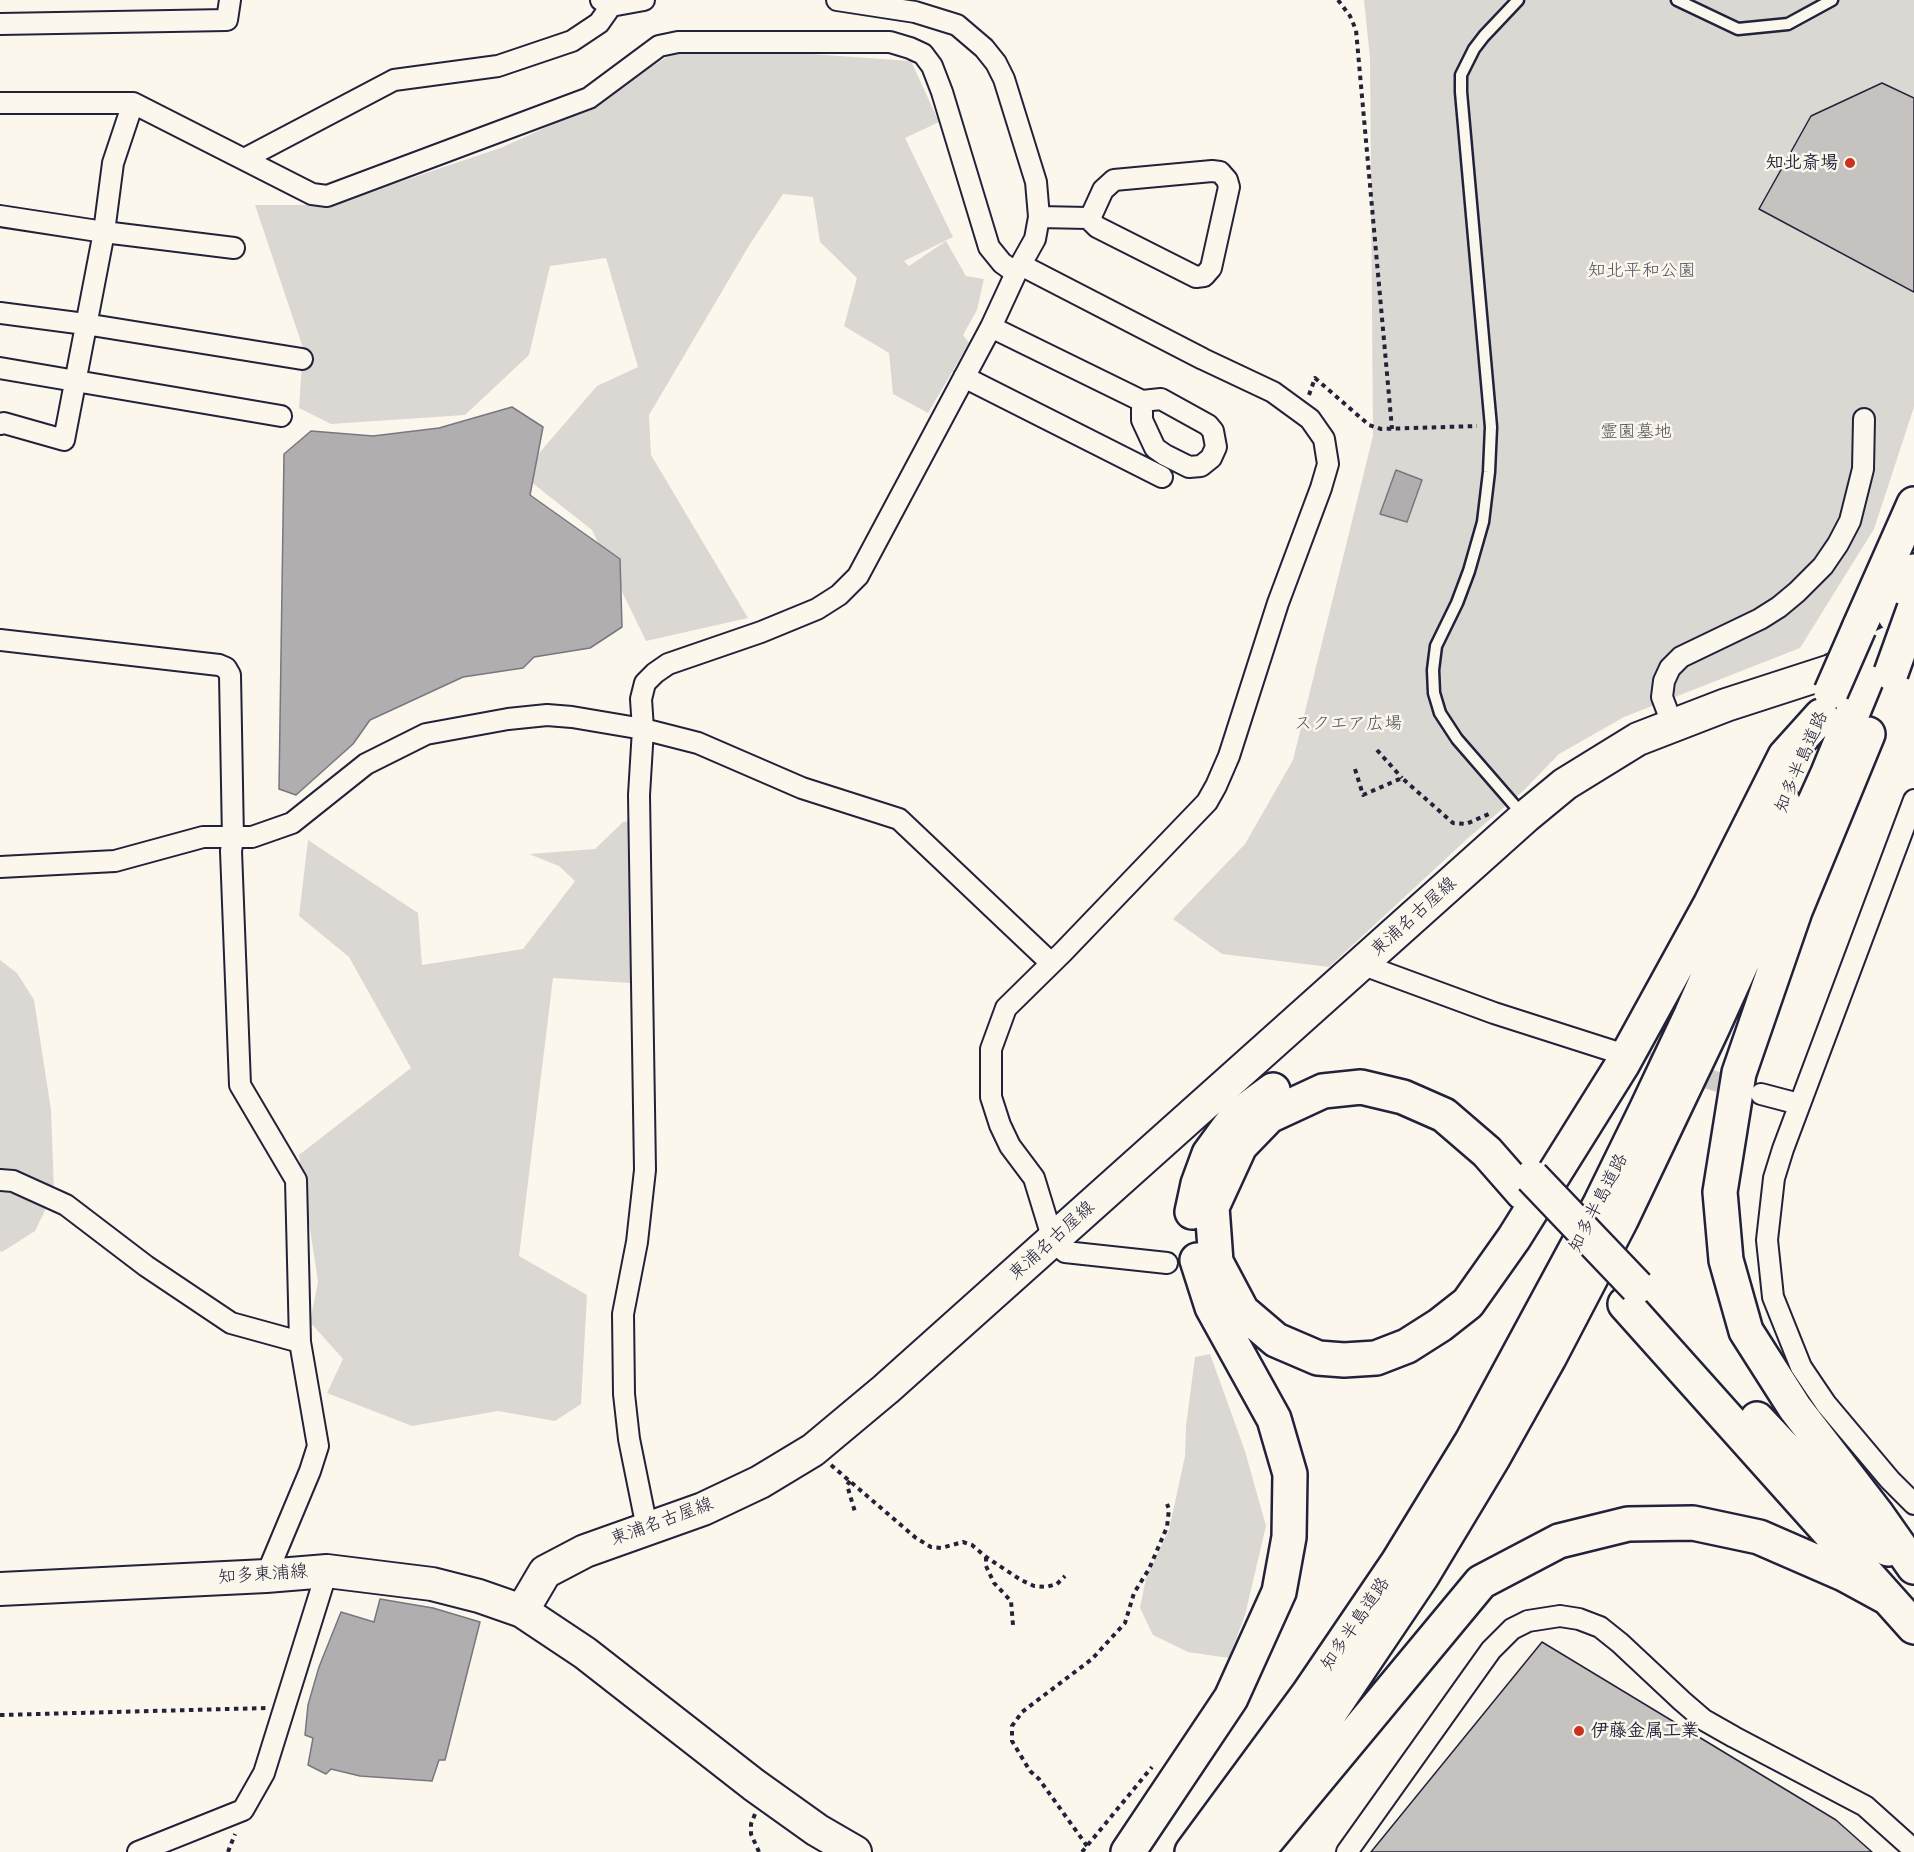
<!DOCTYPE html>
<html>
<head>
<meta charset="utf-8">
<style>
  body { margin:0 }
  canvas { display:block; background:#fbf7ec }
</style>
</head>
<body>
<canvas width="1914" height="1852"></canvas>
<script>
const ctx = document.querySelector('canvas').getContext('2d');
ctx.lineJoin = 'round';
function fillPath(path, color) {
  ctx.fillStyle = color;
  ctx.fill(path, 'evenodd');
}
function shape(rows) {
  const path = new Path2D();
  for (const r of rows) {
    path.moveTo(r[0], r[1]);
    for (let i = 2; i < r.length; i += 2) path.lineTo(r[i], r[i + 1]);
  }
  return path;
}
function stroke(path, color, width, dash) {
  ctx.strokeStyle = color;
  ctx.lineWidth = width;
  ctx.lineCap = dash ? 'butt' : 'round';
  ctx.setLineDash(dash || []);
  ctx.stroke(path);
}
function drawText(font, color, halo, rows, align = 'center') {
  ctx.font = font + ' Pangolin,"Klee One",sans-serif';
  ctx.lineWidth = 5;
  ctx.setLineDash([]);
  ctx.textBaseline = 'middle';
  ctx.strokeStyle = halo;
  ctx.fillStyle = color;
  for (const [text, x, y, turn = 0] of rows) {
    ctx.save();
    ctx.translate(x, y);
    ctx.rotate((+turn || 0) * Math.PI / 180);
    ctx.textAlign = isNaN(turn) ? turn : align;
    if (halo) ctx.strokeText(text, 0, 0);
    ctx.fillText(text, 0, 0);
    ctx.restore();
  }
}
fillPath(shape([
  [1364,0,1914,0,1914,407,1874,529,1800,648,1624,717,1559,754,1521,793,1467,839,1329,967,1222,954,1173,919,1245,844,1293,760,1373,436,1370,58],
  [671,54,811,54,911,61,939,122,905,138,953,237,904,261,909,266,946,241,966,276,984,279,977,310,963,335,969,343,928,413,893,394,889,353,844,326,857,278,820,242,813,197,783,194,750,244,649,415,651,455,748,618,646,641,592,530,521,474,597,386,638,367,606,258,550,266,529,355,465,415,331,424,299,408,303,348,255,205,332,205,503,147,594,105],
  [637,820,630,983,553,978,519,1256,587,1295,581,1404,555,1421,498,1411,412,1426,327,1393,343,1359,310,1322,318,1282,299,1155,411,1068,349,957,299,916,308,840,418,913,422,965,523,949,575,881,559,866,529,854,595,849,623,822],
  [0,960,17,973,34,1000,51,1110,54,1192,35,1231,2,1252,0,1251],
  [1210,1354,1245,1451,1266,1526,1245,1615,1229,1658,1188,1652,1153,1635,1140,1608,1146,1578,1169,1530,1185,1456,1186,1426,1195,1357]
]), '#dbd8d3');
const water = shape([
  [512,407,543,427,530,495,620,559,622,627,590,648,534,657,523,668,463,677,370,720,353,744,296,795,279,789,284,454,311,431,373,436,439,428,512,407],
  [1396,470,1422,480,1407,522,1380,514,1396,470],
  [380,1599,433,1608,480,1622,445,1760,439,1760,432,1781,360,1776,331,1769,326,1774,308,1765,313,1738,305,1735,308,1705,319,1667,341,1612,374,1622,380,1599]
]);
fillPath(water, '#b1aeb0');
stroke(water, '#787681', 1.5);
const building = shape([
  [1882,83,1914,98,1914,292,1759,209,1811,116,1882,83],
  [1542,1642,1836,1820,1872,1852,1371,1852,1542,1642]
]);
fillPath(building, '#c6c2c0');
stroke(building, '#22223b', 1.5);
stroke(shape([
  [1619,1053,1746,1090]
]), '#d0ccc9', 20, [20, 10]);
const lane = shape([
  [1518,0,1484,36,1474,49,1461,75,1461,92,1491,427,1489,472,1483,522,1469,571,1457,603,1436,646,1433,670,1434,693,1440,713,1457,739,1523,815],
  [1677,0,1738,29,1788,24,1832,0]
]);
const street = shape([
  [601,0,611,6,644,0],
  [0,24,227,20,230,0],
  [0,103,133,103,312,194,327,196,589,98,659,46,678,42,890,42,910,48,923,54,932,66,942,92,989,247,1002,263,1016,273],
  [244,159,394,80,498,66,572,41,599,23,611,6],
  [0,216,104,232,234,248],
  [1039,217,1088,218,1097,227,1196,277,1204,276,1211,268,1229,187,1227,180,1220,172,1212,171,1114,180,1103,190,1092,214,1088,218],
  [1021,265,1203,359,1273,392,1310,419,1324,439,1328,464,1321,488,1278,603,1229,756,1216,786,1207,802,1063,952,1006,1008,991,1049,991,1097,1000,1125,1010,1146,1034,1178,1053,1240,1065,1252,1167,1263],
  [0,313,85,324,302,359],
  [991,327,1142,401,1161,399,1208,425,1213,431,1216,447,1211,458,1201,466,1189,467,1165,455,1155,448,1142,420,1142,401],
  [0,368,281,416],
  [964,377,1162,477],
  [0,424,4,423,64,440,104,232,113,163,133,103],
  [0,640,219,665,226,668,230,675,233,839,231,851,240,1085,296,1180,300,1342,318,1446,310,1471,266,1576],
  [1673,726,1662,697,1664,681,1670,668,1681,657,1760,619,1779,607,1797,592,1823,566,1838,544,1850,521,1863,469,1864,419],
  [1914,800,1783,1149,1774,1178,1767,1240,1773,1297,1801,1367,1826,1404,1890,1480,1914,1504],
  [0,867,115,861,203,837,252,837,292,823,366,764,426,734,508,719,547,715,572,717,643,729,698,743,802,788,899,819,1051,963],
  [1361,964,1494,1013,1619,1053],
  [1761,1094,1799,1104],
  [0,1180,13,1181,66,1205,146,1266,231,1323,300,1342],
  [647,1528,629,1439,624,1394,623,1314,637,1242,645,1170,639,795,643,729,641,699,645,683,655,673,668,664,761,632,817,609,839,595,858,576,991,327,1016,273,1035,239,1039,217,1036,182,1004,79,996,63,984,48,957,25,915,12,837,0],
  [138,1852,243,1810,264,1773,327,1571],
  [1347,1852,1491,1650,1512,1629,1528,1621,1560,1616,1579,1619,1600,1627,1620,1643,1682,1701,1704,1720,1734,1737,1865,1806,1914,1850]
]);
const primary = shape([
  [0,1589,266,1576,327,1571,432,1584,479,1596,522,1611,585,1653,754,1785,817,1830,855,1852],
  [522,1611,545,1572,585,1551,703,1509,760,1482,813,1450,886,1389,1525,817,1565,784,1638,739,1726,705,1831,671,1914,630]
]);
const highway = shape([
  [1895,616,1914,571],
  [1859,628,1914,504],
  [1868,734,1795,911,1739,1073,1720,1192,1726,1260,1746,1331,1795,1408,1876,1513,1914,1567],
  [1523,1193,1487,1152,1444,1115,1403,1097,1361,1087,1323,1091,1269,1116,1240,1146,1212,1207,1216,1262,1242,1311,1276,1340,1318,1358,1344,1360,1376,1358,1407,1346,1440,1325,1468,1303,1514,1238,1622,1065,1710,905,1785,756,1821,716],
  [1192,1212,1198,1184,1209,1154,1236,1117,1273,1090],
  [1625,1304,1914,1627],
  [1757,1419,1854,1522,1888,1549],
  [1128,1852,1231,1698,1279,1592,1289,1537,1290,1474,1274,1419,1212,1307,1197,1260],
  [1192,1852,1309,1693,1398,1562,1472,1441,1600,1204,1646,1110,1691,1015,1784,804],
  [1225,1852,1331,1711,1422,1576,1493,1458,1549,1358,1621,1220,1712,1029,1828,773,1869,673],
  [1257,1852,1481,1582,1559,1541,1628,1524,1693,1523,1759,1537,1844,1574,1888,1598]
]);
stroke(lane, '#22223b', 15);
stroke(street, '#22223b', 24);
stroke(primary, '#22223b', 36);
stroke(highway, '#22223b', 38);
stroke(shape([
  [1338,0,1350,16,1356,30,1392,429],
  [1309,395,1315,378,1369,425,1381,429,1477,426],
  [1377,750,1402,778],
  [1355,769,1363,795,1402,778,1453,823,1466,824,1491,813],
  [831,1465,916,1538,931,1547,941,1548,963,1542,972,1545,986,1557,1021,1580,1034,1586,1046,1587,1057,1584,1065,1576],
  [850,1481,847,1485,855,1512],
  [986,1557,986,1566,994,1583,1011,1601,1013,1625],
  [0,1715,267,1708],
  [755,1814,751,1824,751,1834,759,1852],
  [1087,1846,1039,1779,1030,1771,1012,1741,1012,1726,1022,1712,1092,1659,1125,1623,1134,1593,1149,1569,1167,1527,1169,1509,1167,1504],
  [228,1852,235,1834],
  [1082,1852,1152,1767]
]), '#22223b', 4, [4.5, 4.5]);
stroke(lane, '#fbf7ec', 10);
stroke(street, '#fbf7ec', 20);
stroke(primary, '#fbf7ec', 32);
stroke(highway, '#fbf7ec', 33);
const highwayBridge = shape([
  [1891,673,1914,609],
  [1831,692,1859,628],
  [1532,1177,1637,1287]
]);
stroke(highwayBridge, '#22223b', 38, []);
stroke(highwayBridge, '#fbf7ec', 33);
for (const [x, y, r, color] of [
  [1850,163,6,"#c8321e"],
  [1579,1731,6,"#c8321e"]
]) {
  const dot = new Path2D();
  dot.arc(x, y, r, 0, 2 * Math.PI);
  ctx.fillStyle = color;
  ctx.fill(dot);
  stroke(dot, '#fbf7ec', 2);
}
drawText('bold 18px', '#22223b', '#fbf7ec', [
  ["知北斎場",1838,163],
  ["伊藤金属工業",1591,1731,"left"]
], 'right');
drawText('18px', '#505061', '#fbf7ec', [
  ["知北平和公園",1642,271],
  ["霊園墓地",1636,432],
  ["スクエア広場",1348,724]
]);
drawText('18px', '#22223b', '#fbf7ec', [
  ["知多半島道路",1802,762,-67],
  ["東浦名古屋線",1414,917,-42],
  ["知多半島道路",1599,1203,-63],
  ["東浦名古屋線",1052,1241,-42],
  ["東浦名古屋線",662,1522,-20],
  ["知多東浦線",263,1575,-4],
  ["知多半島道路",1356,1624,-56]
]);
</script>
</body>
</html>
